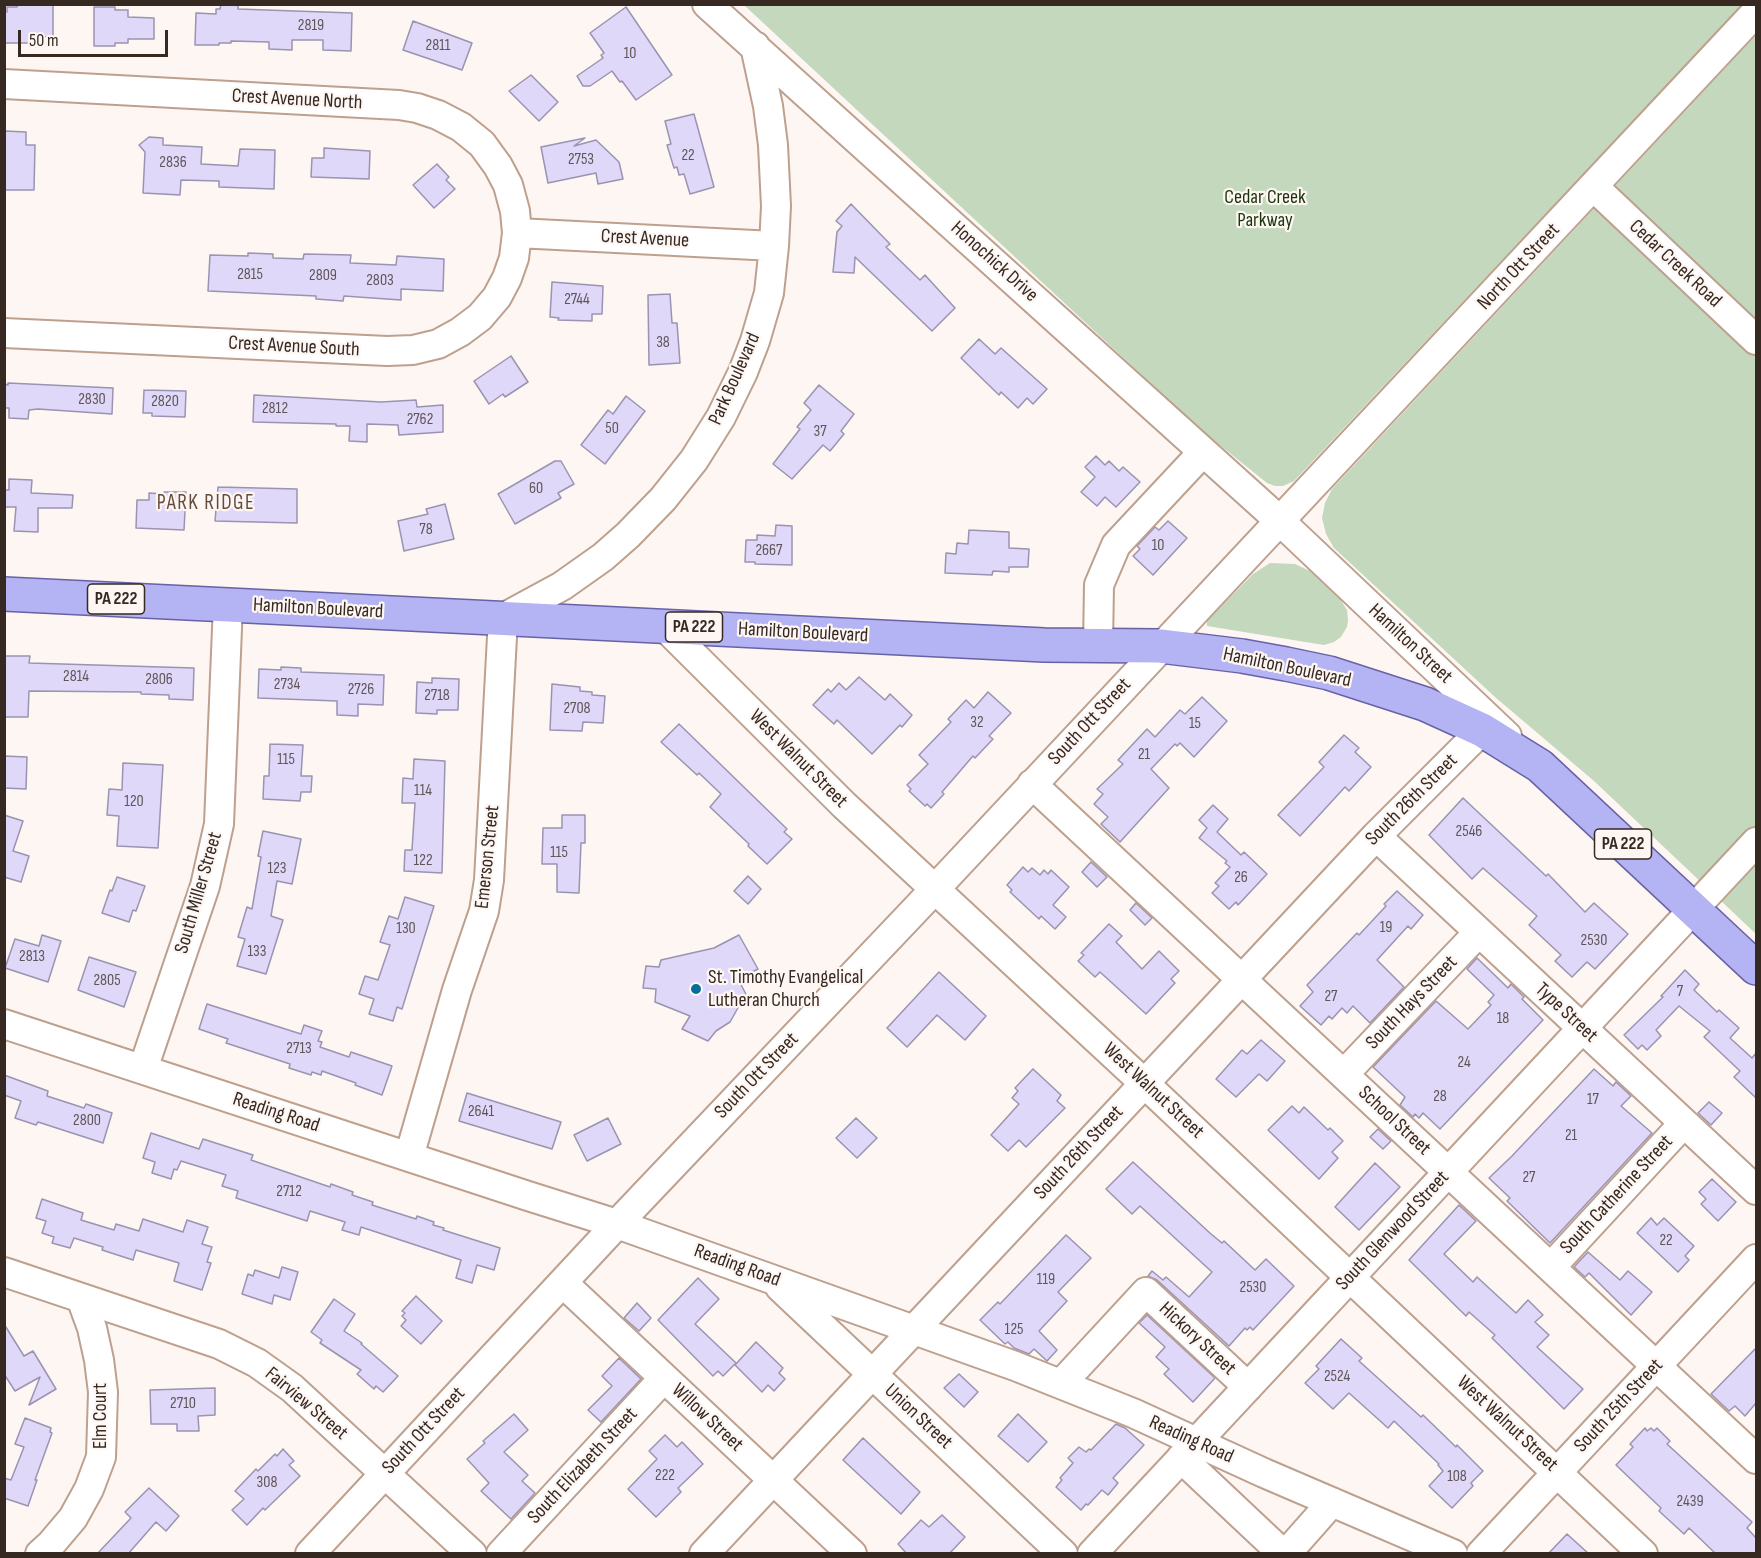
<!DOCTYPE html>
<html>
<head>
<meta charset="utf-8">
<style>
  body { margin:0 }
  #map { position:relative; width:1761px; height:1558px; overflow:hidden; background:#fdf6f3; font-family:"Sofia Sans Condensed",sans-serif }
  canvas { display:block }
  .frame { position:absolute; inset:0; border:6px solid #352922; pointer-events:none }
  .scale { position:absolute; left:18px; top:30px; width:150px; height:27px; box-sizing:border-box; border:3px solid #352922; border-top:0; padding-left:8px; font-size:18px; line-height:21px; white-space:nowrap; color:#352922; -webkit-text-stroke:4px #fdf6f3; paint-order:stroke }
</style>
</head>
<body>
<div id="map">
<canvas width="1761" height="1558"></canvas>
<div class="frame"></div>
<div class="scale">50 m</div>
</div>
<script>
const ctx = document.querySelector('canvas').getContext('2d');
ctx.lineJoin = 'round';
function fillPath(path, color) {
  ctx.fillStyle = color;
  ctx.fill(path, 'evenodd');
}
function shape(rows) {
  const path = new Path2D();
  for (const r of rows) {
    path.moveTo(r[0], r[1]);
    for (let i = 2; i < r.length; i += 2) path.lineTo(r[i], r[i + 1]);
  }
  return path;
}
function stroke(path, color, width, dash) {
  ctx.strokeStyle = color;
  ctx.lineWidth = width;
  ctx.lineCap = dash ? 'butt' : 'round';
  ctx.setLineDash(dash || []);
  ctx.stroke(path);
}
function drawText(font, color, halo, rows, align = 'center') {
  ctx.font = font + ' "Sofia Sans Condensed",sans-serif';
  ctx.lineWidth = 4.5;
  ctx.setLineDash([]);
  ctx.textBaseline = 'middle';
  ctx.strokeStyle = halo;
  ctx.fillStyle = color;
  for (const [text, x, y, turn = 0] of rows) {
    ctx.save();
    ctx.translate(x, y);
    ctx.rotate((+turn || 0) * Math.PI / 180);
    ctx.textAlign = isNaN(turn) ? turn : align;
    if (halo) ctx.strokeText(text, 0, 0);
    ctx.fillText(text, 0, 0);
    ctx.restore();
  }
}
fillPath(shape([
  [744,5,1742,5,1294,481,1283,486,1275,486,1267,483,1201,430],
  [1756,35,1756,934,1594,781,1495,697,1334,548,1326,534,1322,518,1325,503,1332,489],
  [1270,563,1295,564,1310,571,1340,599,1347,610,1348,620,1347,627,1341,637,1334,642,1324,645,1207,626,1207,621,1253,574]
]), '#c3d8bc');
const building = shape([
  [17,4,53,4,53,37,31,36,31,43,4,43,4,12,7,12,7,7,17,7,17,4],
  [221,4,238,4,238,9,352,13,351,51,323,50,323,40,292,40,292,50,269,49,269,42,231,41,231,43,219,43,219,45,195,45,196,13,216,14,216,9,220,9,221,4],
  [94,7,115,7,115,10,128,10,128,17,154,18,154,39,128,39,128,43,115,43,115,46,94,46,94,7],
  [626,7,672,75,636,100,622,81,620,82,612,71,590,86,583,86,577,76,603,58,601,55,604,53,590,33,626,7],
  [413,21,472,43,462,70,403,50,413,21],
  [531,75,558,102,539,121,509,91,531,75],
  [694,114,714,187,690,194,684,174,679,175,677,167,674,168,667,145,671,144,665,121,694,114],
  [5,131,26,132,26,145,35,145,34,190,4,190,5,131],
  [149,137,163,138,163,145,202,147,201,164,238,166,240,149,275,150,274,189,219,187,219,181,181,180,180,195,143,193,145,152,139,145,149,137],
  [585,138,574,146,596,140,619,162,623,179,598,184,596,173,548,183,541,147,585,138],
  [324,148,370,151,369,179,311,177,312,158,324,158,324,148],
  [437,164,449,177,446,180,455,189,434,208,413,185,437,164],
  [851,204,890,244,886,247,920,280,925,275,955,308,932,331,855,257,854,273,833,272,837,232,842,226,836,221,851,204],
  [248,253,273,254,273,258,303,259,304,254,351,255,350,263,396,265,397,256,444,259,443,291,401,289,401,300,344,296,343,301,316,299,316,296,208,291,210,255,248,256,248,253],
  [552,282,603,286,602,314,592,314,592,321,558,320,559,318,550,317,552,282],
  [670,294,672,323,677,323,680,363,649,365,648,295,670,294],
  [979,339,995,354,1001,348,1047,389,1033,404,1027,398,1018,408,1001,392,999,395,961,358,979,339],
  [511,356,528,382,505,397,503,394,489,404,474,381,511,356],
  [8,383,113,388,112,414,38,409,29,410,28,419,9,418,9,408,5,408,4,402,4,384,8,385,8,383],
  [819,385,854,414,841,431,844,434,830,451,823,445,792,479,773,464,800,429,797,427,811,410,804,403,819,385],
  [144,390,186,391,185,417,152,416,152,413,143,413,144,390],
  [254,395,381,402,416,400,417,407,443,405,443,432,399,435,398,425,367,424,367,442,349,441,350,426,336,426,336,424,253,422,254,395],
  [626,396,645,411,605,464,581,445,608,410,613,414,626,396],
  [1096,456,1105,465,1109,461,1119,471,1123,467,1140,482,1116,507,1105,497,1097,506,1081,492,1095,477,1085,467,1096,456],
  [555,461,561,461,574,484,558,493,561,498,515,524,498,494,555,461],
  [9,479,32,480,31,493,73,495,72,508,38,508,38,532,14,531,16,507,4,507,4,490,9,490,9,479],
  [218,487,297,489,297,523,215,521,218,487],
  [164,492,186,492,184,530,136,528,137,500,149,500,149,493,164,494,164,492],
  [445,504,454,539,404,551,398,521,428,514,426,509,445,504],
  [1168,521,1187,538,1153,575,1133,556,1140,549,1137,546,1155,527,1159,530,1168,521],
  [776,525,792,526,792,565,755,564,755,562,745,562,746,540,757,540,757,535,775,536,776,525],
  [969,530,1009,532,1009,548,1029,549,1028,567,1009,567,1009,572,993,571,992,575,945,573,946,553,956,554,957,543,968,544,969,530],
  [4,656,30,656,29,663,194,668,193,700,169,699,169,695,141,694,141,692,29,691,28,717,4,717,4,656],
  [281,667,301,668,301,672,384,675,383,705,358,704,358,716,337,715,337,701,258,698,259,669,281,670,281,667],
  [859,677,885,700,890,694,912,715,902,727,900,725,872,754,837,720,834,724,813,705,828,689,831,692,839,683,846,690,859,677],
  [432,678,459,679,458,710,437,710,437,714,416,713,417,682,432,683,432,678],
  [552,684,580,687,580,691,592,692,592,695,605,696,603,723,583,722,582,731,550,730,552,684],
  [988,692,1011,713,989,736,993,739,975,758,973,756,942,792,944,794,931,808,927,804,925,806,909,791,911,789,907,785,928,764,919,755,951,722,948,719,966,700,974,708,988,692],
  [1202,697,1227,721,1194,757,1180,743,1177,746,1175,744,1151,769,1169,788,1120,842,1101,824,1108,817,1094,804,1103,794,1097,789,1123,764,1118,760,1147,729,1155,737,1180,710,1185,714,1202,697],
  [679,724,787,829,784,832,792,839,767,864,748,846,749,844,710,807,721,794,699,773,697,775,661,742,679,724],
  [1344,735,1359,748,1355,752,1371,767,1349,791,1345,787,1300,836,1278,815,1324,767,1319,762,1344,735],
  [270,744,303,745,301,776,312,776,311,792,301,792,300,801,263,799,264,776,269,776,270,744],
  [4,756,27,757,26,789,4,788,4,756],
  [414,759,445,761,442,873,404,871,405,850,412,850,415,803,402,803,403,778,413,779,414,759],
  [123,763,163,765,158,848,117,846,119,816,107,815,109,789,122,790,123,763],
  [1463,798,1546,876,1548,874,1585,912,1594,903,1628,934,1595,969,1587,962,1572,977,1555,961,1561,955,1529,925,1537,916,1483,868,1472,879,1429,835,1463,798],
  [1213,805,1228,819,1217,832,1241,855,1244,852,1267,874,1238,905,1236,902,1229,909,1212,893,1219,886,1215,883,1230,867,1225,863,1227,861,1199,838,1207,828,1199,820,1213,805],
  [4,815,23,821,13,851,29,856,21,882,4,877,4,815],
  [562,815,585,815,585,843,581,843,579,893,557,892,557,864,542,864,543,828,562,828,562,815],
  [263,831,301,839,292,884,277,881,271,916,283,920,266,974,237,966,245,939,238,937,247,907,252,909,261,857,258,856,263,831],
  [1091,862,1107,877,1097,887,1082,872,1091,862],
  [1023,867,1028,872,1032,868,1040,875,1044,870,1048,874,1051,870,1069,887,1053,905,1066,917,1055,929,1041,916,1039,919,1010,892,1012,890,1007,885,1023,867],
  [748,876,761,889,748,904,734,891,748,876],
  [117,877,145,886,136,911,133,910,129,922,102,913,110,890,112,891,117,877],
  [1397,891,1423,915,1411,929,1408,926,1377,960,1404,987,1370,1023,1353,1006,1347,1013,1342,1008,1332,1019,1329,1016,1321,1025,1300,1006,1313,992,1307,985,1357,933,1359,935,1386,906,1384,904,1397,891],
  [405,897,434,906,402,1009,397,1007,393,1021,369,1014,374,999,359,994,365,976,378,980,390,945,380,942,389,916,398,919,405,897],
  [1136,903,1152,918,1145,925,1130,910,1136,903],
  [1109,924,1122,936,1116,942,1142,969,1159,951,1179,971,1171,979,1175,983,1146,1014,1100,972,1095,977,1078,961,1084,955,1081,953,1109,924],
  [42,935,61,941,48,982,5,968,15,939,39,946,42,935],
  [739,935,758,969,738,979,748,998,739,1006,730,1022,716,1031,708,1041,682,1029,690,1016,655,1002,656,989,643,988,646,966,659,967,661,960,714,948,739,935],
  [89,957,136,972,124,1007,78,990,89,957],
  [1477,958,1508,988,1511,984,1524,997,1522,999,1543,1020,1440,1129,1423,1113,1419,1118,1415,1114,1413,1117,1400,1105,1405,1097,1373,1067,1436,1001,1468,1029,1491,1005,1488,1002,1494,995,1467,969,1477,958],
  [1685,970,1699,984,1694,990,1717,1012,1719,1010,1739,1028,1730,1038,1752,1058,1756,1053,1756,1098,1734,1077,1740,1071,1704,1037,1710,1031,1679,1006,1656,1030,1661,1036,1647,1050,1642,1045,1638,1049,1624,1035,1663,997,1661,996,1685,970],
  [939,972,986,1016,965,1040,937,1015,907,1047,887,1028,939,972],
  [207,1004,301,1034,304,1025,322,1031,318,1041,322,1042,320,1047,349,1057,351,1052,392,1066,382,1095,355,1085,356,1083,322,1071,321,1075,312,1072,311,1075,289,1068,290,1064,226,1043,228,1039,199,1029,207,1004],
  [1261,1040,1285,1061,1267,1081,1259,1074,1236,1097,1216,1079,1242,1050,1247,1054,1261,1040],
  [1033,1069,1061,1095,1057,1101,1065,1108,1026,1147,1019,1140,1008,1151,991,1135,1019,1104,1012,1098,1018,1091,1015,1088,1033,1069],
  [1594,1069,1613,1086,1616,1082,1631,1096,1621,1106,1652,1133,1550,1243,1507,1201,1510,1198,1489,1178,1512,1156,1594,1069],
  [4,1075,48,1091,47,1096,84,1108,86,1104,112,1113,103,1143,38,1122,36,1125,15,1118,21,1101,4,1095,4,1075],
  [467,1093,561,1122,552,1149,459,1121,467,1093],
  [1709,1102,1722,1113,1711,1125,1698,1113,1709,1102],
  [1292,1106,1299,1113,1304,1107,1328,1130,1330,1128,1343,1141,1332,1152,1338,1158,1319,1179,1268,1130,1292,1106],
  [608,1118,621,1144,587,1161,574,1135,608,1118],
  [856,1118,877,1138,857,1158,836,1138,856,1118],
  [1378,1129,1391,1141,1383,1149,1370,1137,1378,1129],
  [151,1133,199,1149,203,1139,253,1155,251,1160,330,1187,331,1184,353,1192,352,1195,373,1202,372,1205,416,1219,417,1216,434,1222,433,1225,444,1228,443,1230,500,1248,494,1270,477,1265,472,1283,456,1278,461,1260,361,1227,359,1235,342,1230,345,1222,310,1211,307,1221,236,1198,238,1191,222,1186,226,1175,181,1161,177,1170,174,1169,171,1179,152,1173,155,1162,143,1158,151,1133],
  [1133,1162,1211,1234,1222,1243,1224,1241,1255,1270,1266,1259,1294,1286,1253,1330,1250,1327,1247,1330,1245,1328,1229,1346,1157,1280,1148,1276,1152,1271,1163,1280,1166,1277,1189,1297,1212,1272,1140,1206,1132,1214,1106,1189,1133,1162],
  [1375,1163,1400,1187,1359,1230,1335,1207,1375,1163],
  [1712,1179,1736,1202,1718,1221,1701,1204,1706,1199,1699,1192,1712,1179],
  [42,1199,83,1213,81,1220,114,1230,116,1224,139,1231,143,1219,183,1232,187,1220,208,1227,202,1244,212,1247,207,1262,211,1263,202,1290,174,1281,179,1263,136,1250,133,1260,102,1250,103,1247,74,1238,70,1248,52,1243,54,1237,42,1233,46,1221,36,1218,42,1199],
  [1459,1205,1476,1221,1444,1254,1473,1282,1477,1277,1516,1313,1528,1300,1543,1315,1535,1322,1549,1335,1537,1347,1583,1389,1564,1409,1492,1338,1495,1335,1469,1312,1466,1316,1409,1260,1459,1205],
  [1651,1218,1657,1225,1664,1218,1694,1246,1685,1256,1689,1260,1678,1272,1637,1233,1651,1218],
  [1066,1235,1091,1258,1058,1292,1067,1301,1039,1331,1057,1350,1047,1361,1034,1349,1029,1354,1014,1348,1008,1342,1005,1344,980,1320,998,1302,1000,1304,1066,1235],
  [1588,1252,1620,1280,1628,1271,1652,1292,1631,1315,1589,1273,1585,1277,1574,1267,1588,1252],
  [282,1267,298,1272,290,1300,274,1295,272,1304,242,1294,248,1274,253,1276,255,1270,279,1278,282,1267],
  [698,1278,719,1299,695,1324,736,1363,723,1376,718,1371,713,1376,658,1320,698,1278],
  [416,1296,442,1321,421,1344,401,1326,406,1320,402,1316,405,1313,402,1311,416,1296],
  [334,1299,355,1314,344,1331,362,1343,361,1344,398,1376,383,1392,376,1386,374,1389,357,1374,361,1370,320,1343,322,1340,311,1332,334,1299],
  [637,1303,651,1318,639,1331,624,1318,637,1303],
  [1147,1315,1215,1378,1193,1402,1164,1374,1169,1369,1156,1357,1165,1347,1139,1323,1147,1315],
  [4,1324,24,1356,33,1351,56,1389,29,1405,40,1377,15,1391,4,1374,4,1324],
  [1341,1339,1362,1358,1359,1361,1421,1417,1423,1415,1456,1447,1457,1445,1483,1471,1471,1483,1473,1486,1452,1508,1429,1486,1443,1471,1438,1465,1439,1464,1394,1421,1388,1428,1349,1393,1333,1409,1305,1383,1319,1369,1316,1366,1341,1339],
  [756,1342,783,1368,779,1373,785,1379,774,1391,768,1385,762,1392,735,1365,756,1342],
  [1756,1348,1756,1403,1745,1416,1735,1406,1729,1411,1711,1394,1756,1348],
  [619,1358,641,1379,601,1422,588,1410,612,1386,602,1376,619,1358],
  [959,1374,978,1392,964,1407,944,1388,959,1374],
  [215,1388,215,1415,198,1416,199,1431,177,1431,177,1424,151,1424,150,1390,215,1388],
  [514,1414,528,1430,504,1452,528,1475,522,1481,535,1493,511,1519,481,1491,489,1483,467,1459,485,1443,483,1441,514,1414],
  [1018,1414,1047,1442,1028,1462,998,1436,1018,1414],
  [25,1418,51,1428,50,1432,52,1433,35,1480,37,1480,28,1506,4,1498,4,1478,11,1480,24,1447,15,1444,25,1418],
  [1116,1424,1125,1428,1144,1445,1113,1478,1118,1483,1108,1495,1102,1490,1088,1505,1086,1504,1081,1510,1056,1487,1062,1480,1060,1478,1073,1463,1068,1458,1079,1447,1086,1452,1089,1449,1091,1450,1116,1424],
  [1645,1428,1647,1431,1651,1428,1654,1431,1657,1428,1670,1441,1667,1444,1752,1522,1747,1528,1756,1538,1756,1554,1716,1554,1689,1528,1684,1534,1659,1511,1661,1508,1616,1465,1633,1447,1630,1444,1645,1428],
  [665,1435,677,1447,682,1442,703,1464,678,1488,681,1492,656,1517,628,1489,657,1459,649,1451,665,1435],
  [863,1438,920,1492,901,1514,843,1460,863,1438],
  [283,1449,294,1461,289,1465,300,1476,265,1510,263,1508,247,1525,232,1510,244,1499,235,1491,256,1469,258,1471,275,1454,277,1456,283,1449],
  [149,1488,179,1516,166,1531,156,1522,128,1554,97,1554,131,1518,125,1512,149,1488],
  [942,1515,965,1537,949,1554,907,1554,898,1544,921,1520,929,1527,942,1515],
  [1567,1534,1589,1554,1548,1554,1567,1534]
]);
fillPath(building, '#dfd8f8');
stroke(building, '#9a93b1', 1.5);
const minor = shape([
  [707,4,1280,521,1507,736],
  [4,84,399,105,417,108,438,115,461,127,482,144,498,166,508,185,515,211,517,233,514,258,507,278,497,297,480,317,460,332,438,344,413,350,387,351,4,333],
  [1594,187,1756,340],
  [517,233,774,246],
  [664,626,844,805,1144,1083,1643,1554],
  [1098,646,1099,585,1116,545,1203,452],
  [1032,784,1756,1459],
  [1376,836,1756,1190],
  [4,1024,528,1196,617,1224,1015,1366,1133,1413,1264,1473,1453,1554],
  [143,1069,205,886,219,824,228,604],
  [1344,1074,1479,932],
  [409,1157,457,990,484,911,489,880,503,618,562,586,603,557,628,535,663,499,694,460,721,417,743,372,755,341,769,293,774,246,776,206,773,145,768,106,755,46],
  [1551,1267,1684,1123],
  [4,1272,219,1344,257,1363,292,1388,472,1554],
  [563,1283,852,1554],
  [780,1287,1063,1554],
  [1061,1384,1146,1292,1248,1387],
  [1181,1458,1283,1554],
  [40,1554,51,1544,73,1518,89,1489,101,1457,103,1392,99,1360,92,1328,81,1298],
  [310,1554,617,1224,935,889,1756,12],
  [501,1554,664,1378],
  [704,1554,1376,836,1482,730],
  [1092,1554,1756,842],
  [1286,1554,1332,1502],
  [1481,1554,1756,1259]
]);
const major = shape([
  [4,594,1044,645,1160,646,1242,656,1286,664,1329,673,1425,704,1482,730,1540,766,1756,968]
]);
stroke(minor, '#bea08e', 32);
stroke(major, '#6762a5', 36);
stroke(minor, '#fff', 28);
stroke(major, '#b4b3f3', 33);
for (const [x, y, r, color] of [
  [696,989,6,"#056e9b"]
]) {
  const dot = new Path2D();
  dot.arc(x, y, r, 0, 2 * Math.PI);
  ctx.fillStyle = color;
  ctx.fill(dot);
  stroke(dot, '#fdf6f3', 2);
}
drawText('16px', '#605558', null, [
  ["2819",311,26],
  ["2811",438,46],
  ["10",630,54],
  ["22",688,156],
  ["2753",581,160],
  ["2836",173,163],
  ["2815",250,275],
  ["2809",323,276],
  ["2803",380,281],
  ["2744",577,300],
  ["38",663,343],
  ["2830",92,400],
  ["2820",165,402],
  ["2812",275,409],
  ["2762",420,420],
  ["50",612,429],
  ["37",820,432],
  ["60",536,489],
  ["78",426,530],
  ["10",1158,546],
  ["2667",769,551],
  ["2814",76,677],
  ["2806",159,680],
  ["2734",287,685],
  ["2726",361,690],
  ["2718",437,696],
  ["2708",577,709],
  ["32",977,723],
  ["15",1195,724],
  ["21",1144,755],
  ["115",286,760],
  ["114",423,791],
  ["120",134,802],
  ["2546",1469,832],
  ["115",559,853],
  ["122",423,861],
  ["123",277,869],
  ["26",1241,878],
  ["19",1386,928],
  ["130",406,929],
  ["2530",1594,941],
  ["133",257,952],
  ["2813",32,957],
  ["2805",107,981],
  ["7",1680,992],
  ["27",1331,997],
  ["18",1503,1019],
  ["2713",299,1049],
  ["24",1464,1063],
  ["28",1440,1097],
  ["17",1593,1100],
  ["2641",481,1112],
  ["2800",87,1121],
  ["21",1571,1136],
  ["27",1529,1178],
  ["2712",289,1192],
  ["22",1666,1241],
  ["119",1046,1280],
  ["2530",1253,1288],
  ["125",1014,1330],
  ["2524",1337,1377],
  ["2710",183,1404],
  ["222",665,1476],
  ["108",1457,1477],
  ["308",267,1483],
  ["2439",1690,1502]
]);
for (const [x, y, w] of [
  [116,599,57],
  [694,627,57],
  [1623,844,57]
]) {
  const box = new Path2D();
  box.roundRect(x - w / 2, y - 15, w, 30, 4.5);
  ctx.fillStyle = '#fdf6f3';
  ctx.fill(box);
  stroke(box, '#352922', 1.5);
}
drawText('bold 18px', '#352922', null, [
  ["PA 222",116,599],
  ["PA 222",694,627],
  ["PA 222",1623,844]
]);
drawText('20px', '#352922', '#fdf6f3', [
  ["Crest Avenue North",297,100,3],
  ["Crest Avenue",645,239,3],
  ["Honochick Drive",994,262,42],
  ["Cedar Creek Road",1675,264,43],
  ["North Ott Street",1519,267,-47],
  ["Crest Avenue South",294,347,3],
  ["Park Boulevard",735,379,-66],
  ["Hamilton Boulevard",318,609,3],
  ["Hamilton Boulevard",803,633,3],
  ["Hamilton Street",1410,644,43],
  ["Hamilton Boulevard",1287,668,12],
  ["South Ott Street",1090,722,-47],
  ["West Walnut Street",798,759,45],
  ["South 26th Street",1412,800,-45],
  ["Emerson Street",488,857,-84],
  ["South Miller Street",199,893,-74],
  ["South Hays Street",1412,1003,-46],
  ["Type Street",1566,1013,43],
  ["South Ott Street",757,1076,-46],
  ["West Walnut Street",1153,1091,43],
  ["Reading Road",276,1113,18],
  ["School Street",1394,1121,43],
  ["South 26th Street",1079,1153,-47],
  ["South Catherine Street",1617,1195,-47],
  ["South Glenwood Street",1393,1231,-47],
  ["Reading Road",737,1266,20],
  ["Hickory Street",1197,1339,43],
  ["Fairview Street",306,1404,40],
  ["South 25th Street",1619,1406,-47],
  ["Elm Court",101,1416,-90],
  ["Union Street",918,1417,43],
  ["Willow Street",707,1418,43],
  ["West Walnut Street",1507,1424,43],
  ["South Ott Street",424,1431,-47],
  ["Reading Road",1191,1440,24],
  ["South Elizabeth Street",583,1466,-47]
]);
drawText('20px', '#183709', '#fdf6f3', [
  ["Cedar Creek",1265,198],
  ["Parkway",1265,221]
]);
drawText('20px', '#352922', '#fdf6f3', [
  ["St. Timothy Evangelical",708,978],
  ["Lutheran Church",708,1001]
], 'left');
ctx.letterSpacing = '1.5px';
drawText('21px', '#664b3b', '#fdf6f3', [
  ["PARK RIDGE",206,504]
]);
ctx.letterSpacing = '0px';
</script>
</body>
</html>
